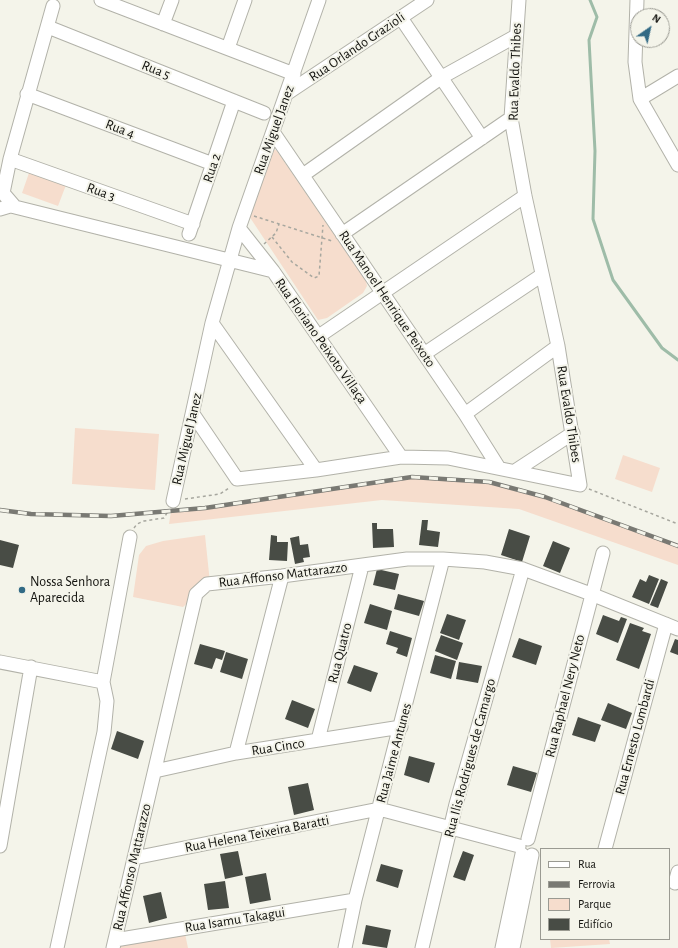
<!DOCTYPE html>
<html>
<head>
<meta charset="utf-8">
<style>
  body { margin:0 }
  #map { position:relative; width:678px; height:948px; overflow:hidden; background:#f4f4ea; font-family:"Alegreya Sans",sans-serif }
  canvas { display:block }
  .legend { position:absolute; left:540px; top:848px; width:130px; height:92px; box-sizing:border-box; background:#f4f4ea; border:1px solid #9a9a92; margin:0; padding:5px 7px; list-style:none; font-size:12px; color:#12120e }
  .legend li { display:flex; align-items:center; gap:8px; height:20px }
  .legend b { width:20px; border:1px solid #9a9a92 }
  .north { position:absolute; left:630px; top:8px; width:40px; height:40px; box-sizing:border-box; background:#f4f4ea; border:1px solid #9a9a92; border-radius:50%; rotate:34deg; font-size:11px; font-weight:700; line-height:16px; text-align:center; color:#12120e }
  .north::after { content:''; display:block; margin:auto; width:14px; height:18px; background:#326a85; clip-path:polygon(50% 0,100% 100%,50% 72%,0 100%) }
</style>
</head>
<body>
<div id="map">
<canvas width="678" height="948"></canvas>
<ul class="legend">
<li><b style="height:5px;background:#fff"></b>Rua</li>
<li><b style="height:5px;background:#797973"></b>Ferrovia</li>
<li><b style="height:11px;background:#f6ddcd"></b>Parque</li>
<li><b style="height:11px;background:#484c45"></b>Edifício</li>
</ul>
<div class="north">N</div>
</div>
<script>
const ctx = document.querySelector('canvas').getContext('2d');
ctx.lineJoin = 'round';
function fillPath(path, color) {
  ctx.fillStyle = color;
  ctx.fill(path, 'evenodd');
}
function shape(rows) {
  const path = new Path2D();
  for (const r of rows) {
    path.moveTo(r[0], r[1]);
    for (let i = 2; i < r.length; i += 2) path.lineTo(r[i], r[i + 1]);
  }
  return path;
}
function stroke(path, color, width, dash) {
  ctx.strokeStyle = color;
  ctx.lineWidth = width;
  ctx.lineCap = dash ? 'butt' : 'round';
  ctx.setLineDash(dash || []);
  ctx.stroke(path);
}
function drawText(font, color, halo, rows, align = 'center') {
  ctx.font = font + ' "Alegreya Sans",sans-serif';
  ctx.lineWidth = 4;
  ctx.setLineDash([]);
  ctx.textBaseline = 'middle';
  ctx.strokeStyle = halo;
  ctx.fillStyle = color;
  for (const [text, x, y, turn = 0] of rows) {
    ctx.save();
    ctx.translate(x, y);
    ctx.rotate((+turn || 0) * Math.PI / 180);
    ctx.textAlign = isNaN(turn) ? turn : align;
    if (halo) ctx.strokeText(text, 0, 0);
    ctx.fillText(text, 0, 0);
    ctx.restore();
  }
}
fillPath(shape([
  [272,148,277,151,366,281,367,286,363,293,327,318,318,320,249,216],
  [29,173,66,185,58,206,22,193],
  [75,428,159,434,155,490,72,484],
  [623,455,660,468,652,492,615,479],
  [412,477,489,482,545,497,678,546,678,565,519,509,382,500,169,524,171,511,205,508],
  [205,535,210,583,183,607,133,597,139,555,146,546,163,541],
  [184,929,188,948,113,948,115,940],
  [550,939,609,939,610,944,551,948]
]), '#f6ddcd');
stroke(shape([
  [590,0,597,17,589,40,595,151,593,219,613,280,662,348,678,360]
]), '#9ebca8', 3);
fillPath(shape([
  [422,520,428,520,427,530,440,532,438,547,419,545],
  [372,523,377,523,377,529,393,529,394,547,373,548],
  [509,529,530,536,522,562,501,555],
  [271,535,277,536,277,542,288,542,287,561,269,560],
  [299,536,300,545,308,544,310,557,303,558,304,562,295,564,290,538],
  [0,540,19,545,13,568,0,565],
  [553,541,570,548,560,573,543,566],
  [377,569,399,574,395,590,373,585],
  [649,575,659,579,649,604,632,597,640,579,646,582],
  [661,579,668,582,658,608,650,605],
  [398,594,424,601,419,616,394,609],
  [370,604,392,611,387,630,364,623],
  [447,614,466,620,459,640,440,633],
  [603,615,619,621,621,617,627,619,618,643,596,634],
  [630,623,644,628,642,631,651,634,639,669,616,660],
  [390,631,412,638,407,657,396,653,398,648,386,644],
  [441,635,463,643,457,660,435,651],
  [519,638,542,646,536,665,512,657],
  [675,639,678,640,678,655,670,652],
  [200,644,225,651,222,660,216,658,212,669,194,664],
  [226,652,248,659,242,679,220,672],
  [435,655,456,661,451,679,430,673],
  [459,662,482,666,478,683,456,679],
  [354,665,378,673,371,692,347,683],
  [292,700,315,709,308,728,285,719],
  [608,703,632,713,626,729,601,720],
  [578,717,601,725,595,742,572,735],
  [117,731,144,741,138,759,111,749],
  [409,756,435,763,429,783,404,775],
  [513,766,537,773,531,792,507,785],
  [308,783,314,810,294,815,288,787],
  [238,851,243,875,225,879,220,854],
  [463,851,474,855,465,881,453,877],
  [381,864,403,870,398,888,376,881],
  [266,873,271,900,250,904,245,877],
  [225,881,229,908,208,910,204,884],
  [161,892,167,918,149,923,143,896],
  [366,925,391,930,387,948,362,944]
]), '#484c45');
const minor = shape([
  [101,0,294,74],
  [637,0,635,62,640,99,678,165],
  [401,18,482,138],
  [163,24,172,0],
  [48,27,264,113],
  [228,48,245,0],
  [27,94,213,164],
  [286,94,427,0],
  [640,99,678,76],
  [273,132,465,414,499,468],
  [10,159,193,224],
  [303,175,442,77,516,36],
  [15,207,3,193,10,159,53,6],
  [0,209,10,206,15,207,273,271],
  [239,228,273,271,401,457],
  [189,234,234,101],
  [342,234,511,118],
  [212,323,316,470],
  [319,336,525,196],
  [424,354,542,275],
  [193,414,237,479,316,470,401,457,448,458,580,485,558,346,525,196,511,118,519,0],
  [465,414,558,346],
  [515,471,573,433],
  [173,501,212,323,239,228,319,0],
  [0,662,103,682],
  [318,740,362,566],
  [236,753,282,576],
  [155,771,236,753,401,727],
  [528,839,603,553],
  [0,846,31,667],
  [605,849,666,624],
  [134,858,379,809,519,846],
  [675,883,678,872],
  [115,940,355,900],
  [57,948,104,732,107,701,103,682,130,537],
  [113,948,196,594,207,584,282,576,407,559,443,559,485,562,523,569,591,594,678,629],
  [345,948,355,900,443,559],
  [422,948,456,804,523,569],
  [502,948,522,854],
  [513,948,532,855]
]);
stroke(minor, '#b2b2a9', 15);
stroke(shape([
  [254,216,332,241],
  [272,237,292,262,314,278,319,276,323,225],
  [264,244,276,233,279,224],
  [589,489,678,524],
  [185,499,220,494,229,488],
  [134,528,137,524,144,521,164,518,168,511]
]), '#a7a79f', 1.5, [3, 3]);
stroke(minor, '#fff', 13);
const rail = shape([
  [0,510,31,514,111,516,205,508,412,477,489,482,545,497,678,546]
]);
stroke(rail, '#797973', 4.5);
stroke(rail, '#f4f4ea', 3, [9]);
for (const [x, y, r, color] of [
  [22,590,4,"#326a85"]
]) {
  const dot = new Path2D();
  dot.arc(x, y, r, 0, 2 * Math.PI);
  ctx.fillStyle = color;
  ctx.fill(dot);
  stroke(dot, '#f4f4ea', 1.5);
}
drawText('14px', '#12120e', '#f4f4ea', [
  ["Rua Orlando Grazioli",357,47,-34],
  ["Rua 5",156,70,22],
  ["Rua Evaldo Thibes",515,72,-88],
  ["Rua 4",120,129,21],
  ["Rua Miguel Janez",274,130,-70],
  ["Rua 2",212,168,-71],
  ["Rua 3",101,192,20],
  ["Rua Manoel Henrique Peixoto",387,299,56],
  ["Rua Floriano Peixoto Villaça",321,341,55],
  ["Rua Evaldo Thibes",569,414,81],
  ["Rua Miguel Janez",187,439,-77],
  ["Rua Affonso Mattarazzo",283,575,-7],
  ["Rua Quatro",340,653,-76],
  ["Rua Raphael Nery Neto",565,696,-76],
  ["Rua Ernesto Lombardi",635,737,-75],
  ["Rua Cinco",278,747,-9],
  ["Rua Jaime Antunes",394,753,-75],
  ["Rua Ilis Rodrigues de Camargo",470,758,-75],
  ["Rua Helena Teixeira Baratti",257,834,-11],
  ["Rua Affonso Mattarazzo",132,867,-77],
  ["Rua Isamu Takagui",235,920,-9]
]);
drawText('14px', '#12120e', '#f4f4ea', [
  ["Nossa Senhora",30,582],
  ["Aparecida",30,598]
], 'left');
</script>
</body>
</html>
